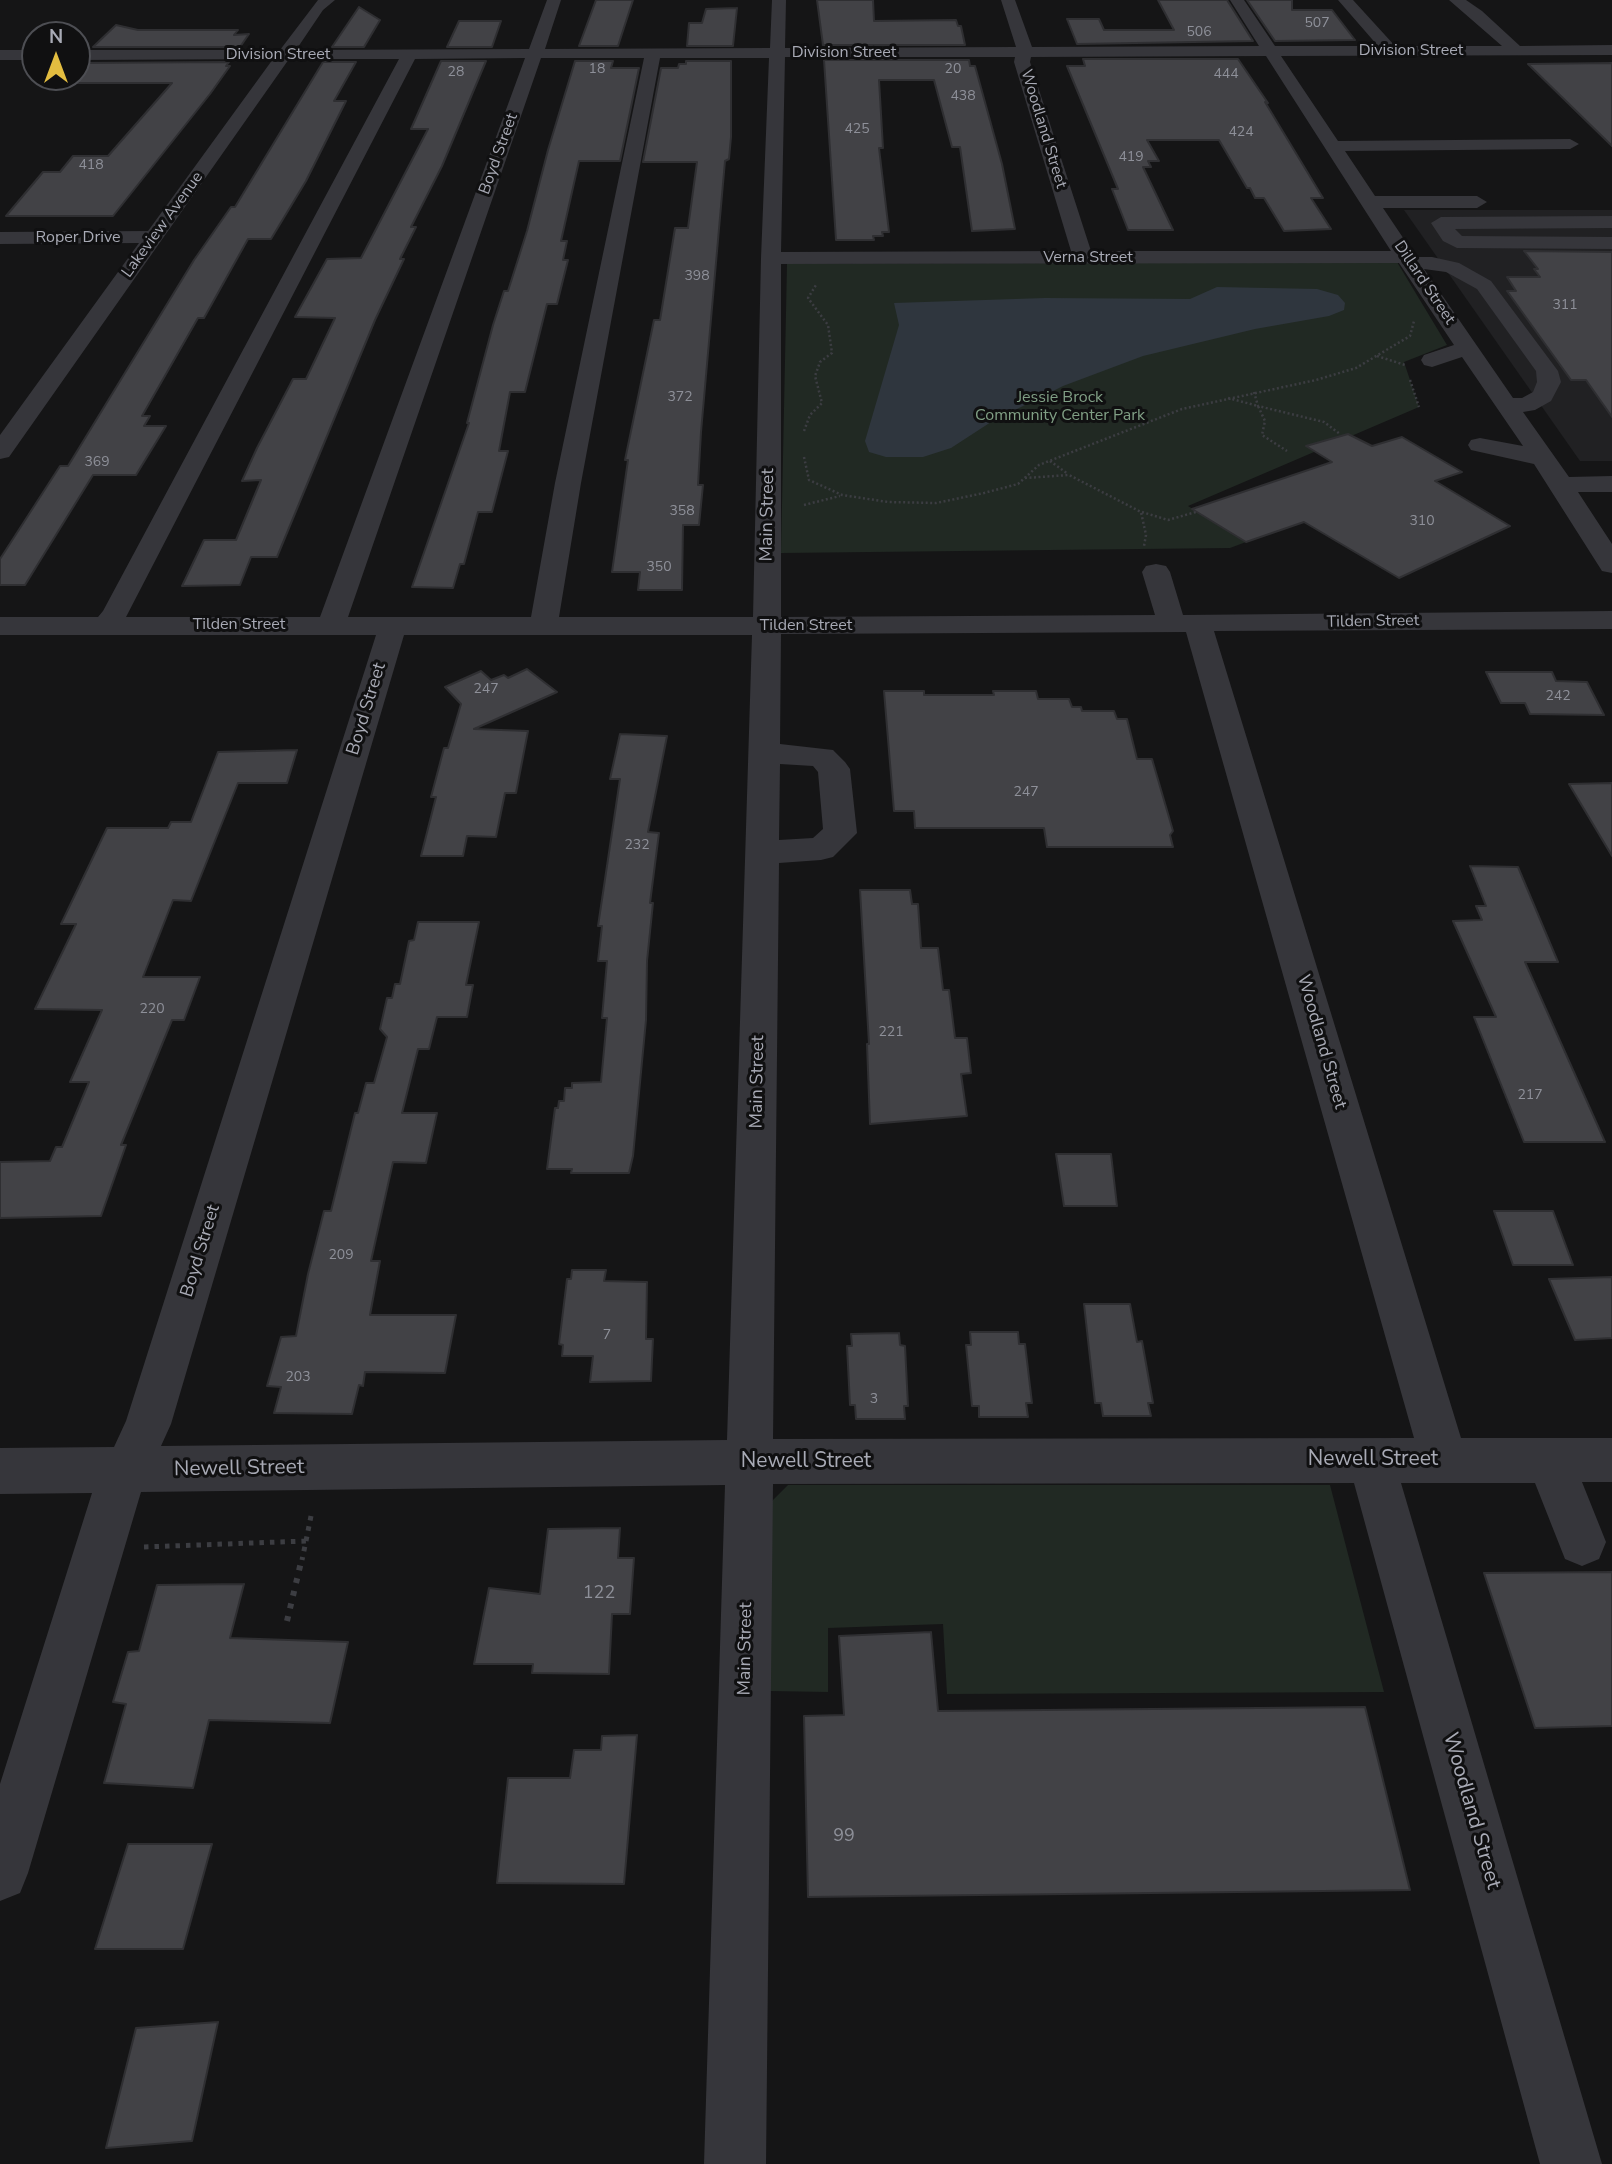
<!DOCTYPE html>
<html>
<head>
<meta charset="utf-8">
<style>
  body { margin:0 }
  #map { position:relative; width:1612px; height:2164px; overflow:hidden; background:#151516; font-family:"Nunito Sans",sans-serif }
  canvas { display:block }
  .north { position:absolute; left:21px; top:21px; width:70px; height:70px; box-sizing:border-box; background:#101011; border:2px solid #4d4e53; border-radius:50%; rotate:0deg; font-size:19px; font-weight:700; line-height:28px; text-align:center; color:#a8aab5 }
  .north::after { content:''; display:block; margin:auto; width:24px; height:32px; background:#e3bd40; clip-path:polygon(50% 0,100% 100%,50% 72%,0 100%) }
</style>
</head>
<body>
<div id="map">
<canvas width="1612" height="2164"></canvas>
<div class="north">N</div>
</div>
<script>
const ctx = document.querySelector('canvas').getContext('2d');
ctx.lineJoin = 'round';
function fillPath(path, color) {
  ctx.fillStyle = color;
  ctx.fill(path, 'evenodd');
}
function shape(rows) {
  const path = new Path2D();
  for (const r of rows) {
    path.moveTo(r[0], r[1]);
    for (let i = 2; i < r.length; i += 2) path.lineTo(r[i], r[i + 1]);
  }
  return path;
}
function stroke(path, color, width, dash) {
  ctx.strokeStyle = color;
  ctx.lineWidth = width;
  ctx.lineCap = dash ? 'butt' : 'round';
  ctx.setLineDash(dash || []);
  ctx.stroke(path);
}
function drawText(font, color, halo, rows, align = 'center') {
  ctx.font = font + ' "Nunito Sans",sans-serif';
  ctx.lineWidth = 6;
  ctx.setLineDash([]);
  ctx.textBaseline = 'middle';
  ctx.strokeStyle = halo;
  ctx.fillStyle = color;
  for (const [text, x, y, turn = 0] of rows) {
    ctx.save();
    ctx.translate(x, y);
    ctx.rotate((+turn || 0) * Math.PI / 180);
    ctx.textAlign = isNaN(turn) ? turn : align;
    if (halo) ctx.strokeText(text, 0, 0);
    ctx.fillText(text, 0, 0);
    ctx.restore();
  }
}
fillPath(shape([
  [1404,210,1612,210,1612,461,1580,461]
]), '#212123');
fillPath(shape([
  [1397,262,1447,345,1404,362,1419,407,1188,506,1246,542,1230,548,781,553,787,264],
  [788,1485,1330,1485,1384,1692,947,1694,943,1624,828,1628,828,1692,769,1691,772,1501]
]), '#212923');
fillPath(shape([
  [1217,287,1317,289,1338,295,1345,303,1344,310,1329,316,1255,329,1143,356,1063,386,991,422,951,448,923,457,886,457,869,452,865,441,899,325,894,303,1045,298,1190,299]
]), '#2f363e');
const building = shape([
  [596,0,633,0,618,46,579,46,596,0],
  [817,0,873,0,874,21,956,20,958,26,961,26,965,45,823,45,817,0],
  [1158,0,1227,0,1253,41,1077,44,1067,19,1099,19,1104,30,1174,30,1158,0],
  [1247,0,1292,0,1292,10,1332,10,1355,40,1275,41,1247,0],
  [359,7,380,20,364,47,332,47,359,7],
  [737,8,733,46,687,46,689,23,702,23,706,9,737,8],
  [459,21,501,21,492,47,447,47,459,21],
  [116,25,138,30,238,30,234,35,249,34,240,47,93,47,116,25],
  [1083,59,1238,59,1268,103,1265,102,1323,198,1311,198,1331,229,1284,231,1264,198,1255,198,1250,188,1247,188,1219,140,1147,140,1159,161,1148,161,1151,167,1143,167,1173,230,1128,230,1112,189,1118,189,1067,66,1085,66,1083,59],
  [824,60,969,60,970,66,975,66,1002,164,1015,229,972,231,960,147,952,147,934,80,879,80,883,148,879,148,889,232,882,232,883,236,873,236,874,240,836,240,824,60],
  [441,61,486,61,442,166,411,227,416,227,400,259,404,259,375,320,277,557,251,557,240,585,182,586,204,540,236,540,261,480,242,481,257,448,293,379,306,379,335,318,295,317,327,259,361,258,428,129,411,129,441,61],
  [575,61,613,61,611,68,639,68,620,161,579,161,561,241,567,241,563,260,568,260,557,304,547,304,525,392,510,392,499,451,508,451,492,512,478,512,464,564,460,564,453,588,412,587,469,423,467,423,493,325,504,291,508,291,527,231,548,150,575,61],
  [686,61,731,61,731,137,729,159,725,161,701,432,698,485,703,485,699,525,683,525,682,590,638,590,640,572,612,572,628,460,625,460,654,320,660,320,675,228,688,228,697,162,643,162,661,68,678,68,679,64,686,64,686,61],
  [229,62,226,66,230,66,210,94,113,216,6,216,43,172,60,172,73,156,108,156,172,83,56,83,62,77,77,77,77,63,229,62],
  [323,62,356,62,334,101,346,101,306,181,271,239,248,239,204,318,198,318,142,416,150,416,144,426,166,426,136,475,93,475,25,585,0,585,0,559,60,466,68,466,194,260,231,207,235,207,323,62],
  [1612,63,1612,146,1528,64,1612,63],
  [1524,251,1612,252,1612,417,1586,380,1571,380,1507,291,1516,291,1507,277,1540,277,1534,269,1538,269,1524,251],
  [1348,434,1372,446,1402,437,1462,472,1435,481,1510,526,1399,578,1304,522,1246,542,1192,509,1332,462,1306,446,1348,434],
  [527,669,557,692,474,729,528,731,516,793,505,793,496,837,467,836,463,856,421,856,436,797,431,797,444,748,448,748,461,704,445,687,481,671,491,680,504,675,508,678,527,669],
  [1486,672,1552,672,1556,681,1587,682,1604,715,1530,714,1525,703,1501,703,1486,672],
  [884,691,924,691,924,695,994,695,993,691,1036,691,1038,699,1069,699,1072,707,1081,707,1082,711,1114,711,1117,719,1127,719,1137,759,1152,759,1173,831,1170,835,1173,847,1047,847,1044,828,915,828,914,811,894,811,884,691],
  [620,734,667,736,648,832,659,833,650,903,653,903,647,961,646,1020,633,1156,629,1173,571,1173,572,1169,547,1169,555,1108,558,1108,559,1101,564,1101,565,1088,572,1088,572,1083,601,1082,607,1018,602,1018,607,961,598,961,602,926,598,926,620,779,610,779,620,734],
  [297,750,287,783,238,783,191,901,173,900,143,977,200,977,184,1020,172,1020,121,1145,126,1145,101,1216,0,1218,0,1162,50,1161,56,1147,62,1147,89,1082,70,1082,102,1010,35,1009,76,924,61,924,107,828,168,828,171,822,191,822,218,752,297,750],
  [1612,783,1612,856,1569,784,1612,783],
  [1470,866,1518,867,1558,962,1525,962,1605,1142,1524,1142,1474,1017,1496,1017,1453,921,1482,920,1476,906,1486,906,1470,866],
  [860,890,910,890,912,904,918,904,921,948,938,948,943,990,949,990,955,1038,967,1038,971,1073,961,1074,967,1116,870,1124,867,1044,869,1044,860,890],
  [418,922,479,922,466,985,473,985,467,1017,437,1017,429,1049,418,1049,402,1113,437,1113,426,1163,393,1162,371,1261,380,1261,370,1315,456,1315,445,1373,365,1372,363,1386,359,1385,352,1414,274,1413,281,1387,267,1386,281,1337,296,1336,308,1274,324,1211,331,1211,355,1113,358,1113,366,1083,374,1083,387,1037,380,1029,387,998,392,998,395,984,400,984,409,941,414,940,418,922],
  [1056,1154,1111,1154,1117,1206,1064,1206,1056,1154],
  [1494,1211,1553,1211,1573,1265,1513,1265,1494,1211],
  [572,1270,606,1270,604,1281,647,1282,646,1339,653,1339,651,1381,590,1382,593,1356,562,1356,563,1345,559,1344,567,1279,571,1279,572,1270],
  [1612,1277,1612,1338,1575,1340,1549,1279,1612,1277],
  [1084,1304,1130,1304,1137,1342,1142,1341,1153,1403,1148,1403,1151,1416,1103,1416,1101,1403,1095,1403,1084,1304],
  [970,1332,1018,1332,1019,1344,1025,1344,1032,1403,1026,1403,1028,1417,979,1417,979,1406,972,1406,966,1345,971,1345,970,1332],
  [899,1333,900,1345,905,1346,908,1406,904,1406,905,1419,856,1419,855,1405,850,1405,847,1346,852,1346,851,1334,899,1333],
  [620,1528,618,1558,634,1558,630,1614,612,1614,609,1674,532,1673,533,1664,474,1664,489,1588,540,1594,548,1529,620,1528],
  [1612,1572,1612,1726,1535,1728,1484,1573,1612,1572],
  [244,1584,230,1638,348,1642,330,1723,209,1720,193,1788,104,1783,126,1704,113,1702,128,1652,139,1651,157,1585,244,1584],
  [931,1632,938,1711,1365,1707,1410,1890,808,1897,804,1716,844,1715,839,1636,931,1632],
  [637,1735,624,1884,497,1883,508,1778,570,1778,574,1750,601,1750,602,1736,637,1735],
  [128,1844,212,1844,183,1949,95,1949,128,1844],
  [218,2022,192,2141,106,2148,136,2028,218,2022]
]);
fillPath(building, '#424246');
stroke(building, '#2f2f32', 2);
stroke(shape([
  [1377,356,1405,365],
  [1410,380,1419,407],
  [1254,392,1258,406,1324,422,1340,434],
  [1228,398,1258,406,1265,421,1262,435,1287,451],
  [804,431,810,415,822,403,815,376,820,362,832,353,828,325,808,298,816,285],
  [804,457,809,480,842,495,888,502,936,503,984,493,1018,484,1039,465,1182,409,1316,380,1356,368,1410,336,1414,321],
  [1050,461,1068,474],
  [1025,478,1069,475,1141,512,1146,535,1144,546],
  [804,505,840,496],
  [1142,512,1168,520,1196,512]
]), '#3c3d42', 2.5, [2, 2.5]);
stroke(shape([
  [306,1541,312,1511],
  [144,1547,306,1541,302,1560]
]), '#3c3d42', 5, [4.5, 6]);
stroke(shape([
  [287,1621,302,1558]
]), '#3c3d42', 6, [5, 8]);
fillPath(shape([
  [318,0,335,0,323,10,296,50,529,49,547,0,561,0,545,49,770,48,772,0,786,0,785,48,1016,47,1001,0,1015,0,1032,47,1259,46,1230,0,1244,0,1275,46,1378,46,1338,0,1353,0,1395,46,1502,46,1449,0,1466,0,1482,11,1520,46,1612,45,1612,55,1281,56,1338,141,1570,139,1579,144,1570,149,1345,151,1375,196,1477,196,1487,202,1477,208,1383,208,1416,257,1432,257,1459,263,1491,281,1558,371,1561,382,1551,401,1535,410,1523,412,1569,477,1612,476,1612,492,1578,492,1612,544,1612,573,1602,571,1534,464,1471,450,1468,445,1471,440,1480,438,1523,446,1462,357,1432,367,1424,365,1421,360,1424,355,1454,345,1399,263,781,264,781,617,1155,615,1142,572,1146,566,1156,564,1166,566,1170,572,1183,615,1612,611,1612,629,1214,631,1461,1438,1612,1438,1612,1482,1582,1482,1606,1542,1599,1559,1582,1566,1565,1559,1535,1483,1401,1483,1602,2164,1540,2164,1354,1483,773,1484,766,2164,704,2164,725,1485,141,1492,28,1873,20,1893,0,1901,0,1784,92,1493,0,1494,0,1448,114,1447,126,1421,376,635,0,635,0,617,98,617,103,611,399,59,289,59,9,457,0,459,0,435,139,243,0,244,0,232,148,231,273,59,77,60,77,50,280,50,318,0],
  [1266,56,1391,251,1091,251,1030,62,1031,57,1266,56],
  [785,57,1015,57,1014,62,1071,251,781,252,785,57],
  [525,58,320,617,126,617,415,59,525,58],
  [541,58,644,58,555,483,531,617,348,617,541,58],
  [660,58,769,58,761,258,753,617,559,617,581,483,660,58],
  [1424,269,1446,272,1477,289,1536,371,1537,382,1533,392,1522,398,1513,398,1424,269],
  [1186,632,1414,1438,773,1439,779,863,821,860,833,857,857,833,850,769,845,762,833,750,780,744,781,634,1186,632],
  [404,635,752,635,727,1440,161,1446,171,1424,404,635],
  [780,764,813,766,818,772,823,829,813,838,779,840,780,764],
  [0,50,35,50,35,60,0,60,0,50],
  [1612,216,1612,228,1455,229,1462,236,1612,237,1612,249,1457,248,1443,241,1431,223,1441,217,1612,216]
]), '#36363b');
drawText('14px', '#8e9099', null, [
  ["507",1317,24],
  ["506",1199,33],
  ["18",597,70],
  ["20",953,70],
  ["28",456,73],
  ["444",1226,75],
  ["438",963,97],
  ["425",857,130],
  ["424",1241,133],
  ["419",1131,158],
  ["418",91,166],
  ["398",697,277],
  ["311",1565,306],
  ["372",680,398],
  ["369",97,463],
  ["358",682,512],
  ["310",1422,522],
  ["350",659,568],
  ["247",486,690],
  ["242",1558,697],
  ["247",1026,793],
  ["232",637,846],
  ["220",152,1010],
  ["221",891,1033],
  ["217",1530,1096],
  ["209",341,1256],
  ["7",607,1336],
  ["203",298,1378],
  ["3",874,1400]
]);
drawText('16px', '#a8aab5', '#101011', [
  ["Division Street",1411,51],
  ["Division Street",844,53],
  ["Division Street",278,55],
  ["Woodland Street",1043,129,73],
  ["Boyd Street",499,154,-70],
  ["Lakeview Avenue",163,225,-54],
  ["Roper Drive",78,238],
  ["Verna Street",1088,258],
  ["Dillard Street",1424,283,56],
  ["Tilden Street",1373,622,-1],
  ["Tilden Street",239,625],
  ["Tilden Street",806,626]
]);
drawText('16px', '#809f85', '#101011', [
  ["Jessie Brock",1060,398],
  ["Community Center Park",1060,416]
]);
drawText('18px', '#a8aab5', '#101011', [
  ["Main Street",768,515,-89],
  ["Boyd Street",367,709,-73],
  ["Woodland Street",1321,1042,74],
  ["Main Street",758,1082,-89],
  ["Boyd Street",201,1251,-73],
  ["Main Street",746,1649,-89]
]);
drawText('18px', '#8e9099', null, [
  ["122",599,1594],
  ["99",844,1837]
]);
drawText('21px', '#a8aab5', '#101011', [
  ["Newell Street",1373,1460],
  ["Newell Street",806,1462],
  ["Newell Street",239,1469,-1],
  ["Woodland Street",1471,1811,74]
]);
</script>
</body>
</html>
